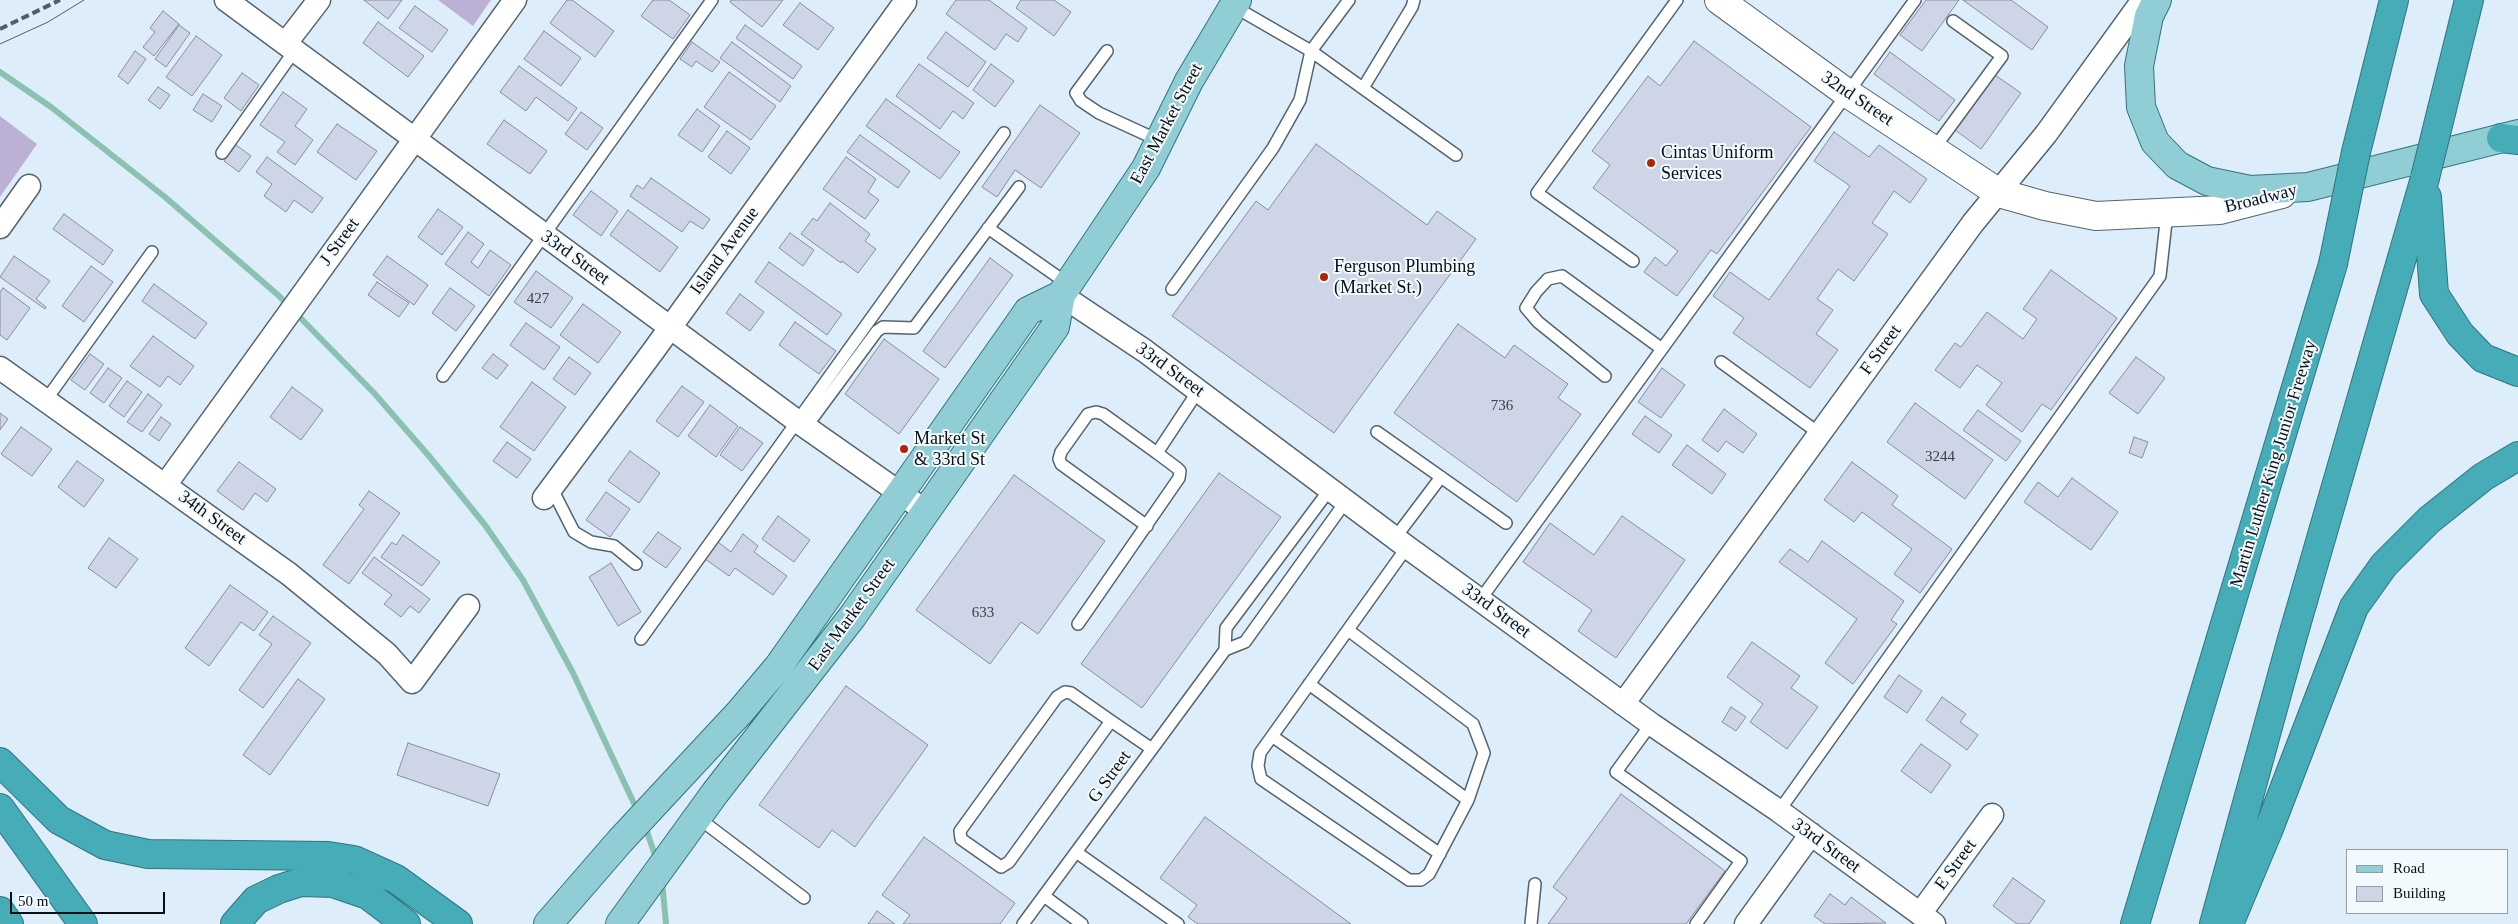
<!DOCTYPE html>
<html>
<head>
<meta charset="utf-8">
<style>
  body { margin:0 }
  #map { position:relative; width:2518px; height:924px; overflow:hidden; background:#ddeefa; font-family:Georgia,serif }
  canvas { display:block }
  .legend { position:absolute; left:2346px; top:849px; width:162px; height:65px; box-sizing:border-box; background:#f3fafe; border:1px solid #969ca0; margin:0; padding:6px 9px; list-style:none; font-size:15px; color:#0a0f13 }
  .legend li { display:flex; align-items:center; gap:10px; height:25px }
  .legend b { width:25px; border:1px solid #969ca0 }
  .scale { position:absolute; left:10px; top:892px; width:155px; height:22px; box-sizing:border-box; border:2px solid #0a0f13; border-top:0; padding-left:6px; font-size:15px; line-height:18px; white-space:nowrap; color:#0a0f13; -webkit-text-stroke:4px #f3fafe; paint-order:stroke }
</style>
</head>
<body>
<div id="map">
<canvas width="2518" height="924"></canvas>
<ul class="legend">
<li><b style="height:6px;background:#90cdd4"></b>Road</li>
<li><b style="height:14px;background:#ced5e6"></b>Building</li>
</ul>
<div class="scale">50 m</div>
</div>
<script>
const ctx = document.querySelector('canvas').getContext('2d');
ctx.lineJoin = 'round';
function fillPath(path, color) {
  ctx.fillStyle = color;
  ctx.fill(path, 'evenodd');
}
function shape(rows) {
  const path = new Path2D();
  for (const r of rows) {
    path.moveTo(r[0], r[1]);
    for (let i = 2; i < r.length; i += 2) path.lineTo(r[i], r[i + 1]);
  }
  return path;
}
function stroke(path, color, width, dash) {
  ctx.strokeStyle = color;
  ctx.lineWidth = width;
  ctx.lineCap = dash ? 'butt' : 'round';
  ctx.setLineDash(dash || []);
  ctx.stroke(path);
}
function drawText(font, color, halo, rows, align = 'center') {
  ctx.font = font + ' Georgia,serif';
  ctx.lineWidth = 4;
  ctx.setLineDash([]);
  ctx.textBaseline = 'middle';
  ctx.strokeStyle = halo;
  ctx.fillStyle = color;
  for (const [text, x, y, turn = 0] of rows) {
    ctx.save();
    ctx.translate(x, y);
    ctx.rotate((+turn || 0) * Math.PI / 180);
    ctx.textAlign = isNaN(turn) ? turn : align;
    if (halo) ctx.strokeText(text, 0, 0);
    ctx.fillText(text, 0, 0);
    ctx.restore();
  }
}
fillPath(shape([
  [438,0,491,0,473,26],
  [0,116,37,144,0,197]
]), '#bcb1d5');
stroke(shape([
  [0,72,51,107,165,197,278,295,374,393,429,456,485,525,523,580,573,673,638,812],
  [645,826,657,861],
  [662,881,666,924]
]), '#8ac1b1', 6);
const building = shape([
  [364,0,402,0,388,19,364,0],
  [567,0,572,0,614,31,595,57,550,23,567,0],
  [653,0,669,0,690,15,673,39,641,16,653,0],
  [731,0,783,0,762,27,730,2,731,0],
  [956,0,989,0,1027,28,1018,42,1006,34,995,50,946,14,956,0],
  [1021,0,1054,0,1071,12,1054,36,1016,8,1021,0],
  [1926,0,1959,0,1922,51,1900,35,1926,0],
  [1963,0,2011,0,2048,27,2032,50,1963,0],
  [800,3,834,28,818,50,783,25,800,3],
  [415,6,448,30,432,52,399,28,415,6],
  [163,11,179,24,154,56,143,47,155,32,150,28,163,11],
  [378,22,424,56,408,77,363,43,378,22],
  [179,25,190,33,166,67,155,59,179,25],
  [745,25,802,66,793,79,736,38,745,25],
  [544,31,581,58,561,86,524,59,544,31],
  [946,32,986,62,968,87,927,58,946,32],
  [196,36,222,55,192,96,166,77,196,36],
  [1694,41,1811,127,1717,254,1711,250,1677,296,1644,272,1655,257,1666,266,1678,251,1593,188,1610,165,1592,151,1648,76,1660,86,1694,41],
  [692,42,720,62,712,72,696,61,692,67,680,59,692,42],
  [732,42,791,86,780,102,720,58,732,42],
  [135,51,146,59,128,84,118,76,135,51],
  [1890,52,1955,100,1939,121,1874,74,1890,52],
  [919,64,974,103,963,119,953,111,940,129,896,96,919,64],
  [991,64,1014,81,995,107,973,90,991,64],
  [519,66,577,108,568,121,536,97,526,111,500,92,519,66],
  [729,72,776,106,751,140,704,107,729,72],
  [242,73,259,85,241,111,224,98,242,73],
  [1995,75,2021,93,1981,149,1955,130,1995,75],
  [158,87,170,95,160,109,148,100,158,87],
  [283,92,307,109,295,126,313,140,295,165,277,152,285,142,260,125,283,92],
  [203,94,222,106,212,122,193,110,203,94],
  [886,99,960,152,940,179,866,126,886,99],
  [1040,105,1080,133,1041,188,1015,170,997,197,982,187,1040,105],
  [697,109,720,126,702,152,678,135,697,109],
  [581,112,603,128,587,150,565,134,581,112],
  [504,120,547,151,530,174,487,144,504,120],
  [337,124,377,151,356,180,317,152,337,124],
  [727,131,750,148,731,174,708,157,727,131],
  [1834,132,1869,157,1879,145,1927,179,1910,203,1894,191,1872,223,1888,234,1854,281,1838,269,1817,299,1833,310,1816,334,1838,350,1810,388,1733,333,1744,318,1713,296,1730,272,1769,300,1850,186,1814,161,1834,132],
  [860,135,910,171,898,188,847,152,860,135],
  [1316,144,1427,225,1437,211,1476,239,1334,433,1172,316,1256,201,1268,210,1316,144],
  [236,145,251,156,239,172,224,161,236,145],
  [267,157,323,198,312,213,294,200,286,212,264,196,272,184,256,172,267,157],
  [846,157,876,179,868,192,879,200,865,219,823,189,846,157],
  [651,178,710,219,703,229,690,221,682,232,630,196,637,185,643,189,651,178],
  [591,191,618,211,601,236,573,215,591,191],
  [830,203,870,234,865,241,876,249,858,273,842,261,841,263,801,234,813,218,817,221,830,203],
  [438,209,463,227,442,255,418,237,438,209],
  [628,210,678,247,660,272,610,235,628,210],
  [64,214,113,250,103,265,53,229,64,214],
  [468,232,484,244,471,262,478,268,490,250,511,265,489,296,445,264,468,232],
  [790,233,814,250,803,266,779,248,790,233],
  [14,256,50,281,36,299,46,307,45,309,0,277,14,256],
  [387,256,428,285,414,305,373,275,387,256],
  [990,258,1013,275,945,368,923,351,990,258],
  [769,262,842,314,827,335,755,282,769,262],
  [91,266,113,282,84,322,62,306,91,266],
  [2051,270,2117,318,2051,410,2042,404,2022,432,1986,405,2002,383,1977,365,1960,388,1935,370,1955,343,1961,347,1987,312,2023,339,2037,319,2023,309,2051,270],
  [536,271,573,298,551,328,514,302,536,271],
  [377,282,409,303,399,317,368,295,377,282],
  [154,284,207,323,195,339,142,301,154,284],
  [3,288,30,308,7,340,0,335,0,292,3,288],
  [450,288,475,306,456,331,432,313,450,288],
  [740,294,764,312,750,331,726,313,740,294],
  [583,304,621,332,598,363,560,335,583,304],
  [795,322,836,351,819,374,779,345,795,322],
  [526,323,560,347,544,370,510,345,526,323],
  [1458,324,1505,358,1514,345,1568,384,1558,398,1581,414,1517,502,1394,413,1458,324],
  [153,336,194,366,180,385,168,376,160,387,130,366,153,336],
  [884,339,939,379,899,434,845,394,884,339],
  [90,354,104,364,85,390,71,380,90,354],
  [493,354,508,365,497,379,482,368,493,354],
  [569,357,591,373,575,395,553,379,569,357],
  [2136,357,2165,378,2138,414,2109,393,2136,357],
  [108,368,122,378,104,403,90,393,108,368],
  [1662,368,1685,385,1661,418,1638,402,1662,368],
  [127,381,142,392,124,417,109,406,127,381],
  [532,382,566,407,534,451,500,427,532,382],
  [682,386,704,402,678,437,656,421,682,386],
  [292,387,323,410,301,440,270,417,292,387],
  [148,394,162,405,142,432,127,422,148,394],
  [1915,403,1993,460,1965,499,1887,442,1915,403],
  [710,405,738,426,716,457,688,436,710,405],
  [1724,409,1757,434,1743,453,1726,441,1718,452,1702,440,1724,409],
  [1978,410,2021,441,2006,461,1963,430,1978,410],
  [0,413,8,419,0,430,0,413],
  [1645,416,1672,435,1659,453,1632,434,1645,416],
  [161,417,171,424,159,441,149,434,161,417],
  [21,427,52,449,32,476,1,454,21,427],
  [740,427,763,443,742,471,720,455,740,427],
  [2134,437,2148,442,2142,458,2129,453,2134,437],
  [507,442,531,459,517,478,493,461,507,442],
  [1687,445,1726,474,1712,494,1672,465,1687,445],
  [630,451,660,473,639,503,608,481,630,451],
  [77,461,104,480,84,507,58,487,77,461],
  [239,462,276,489,267,502,255,493,243,510,217,491,239,462],
  [1852,462,1898,496,1892,505,1952,549,1920,593,1894,574,1912,549,1862,512,1854,522,1824,500,1852,462],
  [1219,473,1281,517,1142,708,1081,664,1219,473],
  [1014,475,1105,541,1038,634,1021,622,990,664,916,610,1014,475],
  [2072,478,2118,512,2091,550,2024,502,2038,482,2058,497,2072,478],
  [369,491,400,513,349,584,323,565,364,509,359,505,369,491],
  [606,492,630,509,610,537,586,520,606,492],
  [778,516,810,540,794,562,762,539,778,516],
  [1622,516,1685,560,1616,658,1578,631,1592,610,1523,562,1550,523,1594,555,1622,516],
  [658,532,681,548,666,568,643,552,658,532],
  [743,534,758,546,754,552,787,576,773,595,735,568,729,576,705,559,718,542,731,552,743,534],
  [403,535,440,562,422,586,381,557,392,542,396,545,403,535],
  [109,538,138,559,116,588,88,568,109,538],
  [1822,541,1904,601,1891,620,1897,624,1853,684,1825,663,1857,619,1779,562,1790,549,1808,562,1822,541],
  [374,557,430,599,419,613,410,606,401,617,384,604,392,595,362,573,374,557],
  [611,563,641,612,618,626,589,577,611,563],
  [230,585,268,612,254,631,241,622,209,666,185,648,230,585],
  [273,616,311,643,263,708,239,690,272,644,259,635,273,616],
  [1752,642,1800,676,1791,688,1818,707,1787,749,1750,722,1763,704,1727,677,1752,642],
  [1899,675,1922,691,1907,713,1884,697,1899,675],
  [298,679,325,699,270,775,243,755,298,679],
  [846,686,928,745,855,847,832,830,819,848,759,805,846,686],
  [1942,697,1966,714,1960,722,1978,735,1967,750,1926,720,1942,697],
  [1731,707,1746,717,1736,731,1722,722,1731,707],
  [408,743,500,774,488,806,397,775,408,743],
  [1921,744,1951,765,1931,793,1901,771,1921,744],
  [1621,794,1725,871,1686,924,1548,924,1567,898,1553,887,1621,794],
  [1205,817,1351,924,1198,924,1188,917,1197,905,1160,878,1205,817],
  [924,837,1015,903,1000,924,903,924,910,915,882,895,924,837],
  [2013,878,2045,901,2029,924,2017,924,1993,906,2013,878],
  [1830,894,1845,905,1851,897,1886,923,1825,924,1814,916,1830,894],
  [877,911,895,924,868,924,877,911]
]);
fillPath(building, '#ced5e6');
stroke(building, '#878d9d', 1);
const service = shape([
  [1233,6,1311,51,1456,155],
  [1107,51,1076,93,1081,101,1099,113,1160,141],
  [1363,88,1412,7,1414,0],
  [1933,150,2002,56,1953,21],
  [222,153,295,50],
  [988,228,1068,284],
  [1633,261,1537,193,1677,0],
  [1172,289,1273,148,1300,100,1311,51,1349,0],
  [1721,362,1820,434],
  [443,376,712,0],
  [1605,376,1538,322,1526,308,1536,292,1548,279,1562,276,1662,349],
  [46,400,152,252],
  [806,427,877,331,883,327,914,328,1019,187],
  [1377,432,1506,523],
  [551,487,574,532,591,542,614,546,636,564],
  [1147,526,1061,464,1059,459,1061,452,1088,414,1096,412,1103,414,1157,453,1198,391],
  [1395,538,1441,477],
  [1480,600,1915,0],
  [1078,624,1179,478,1180,471,1177,468,1157,453],
  [1348,630,1473,724,1484,753,1468,800,1429,874,1421,880,1409,880,1261,779,1258,766,1260,753,1407,547],
  [641,639,1004,133],
  [1225,650,1226,628,1330,489],
  [1309,684,1468,800],
  [1111,721,1009,862,1001,867,961,839,960,831,1057,697,1065,692,1071,693,1111,721,1152,749],
  [1651,724,1616,772,1741,861,1696,924],
  [1272,736,1440,854],
  [1779,811,2160,276,2167,213],
  [697,817,804,898],
  [1076,852,1178,924],
  [1044,896,1082,924],
  [1023,924,1225,650,1245,642,1346,501],
  [1531,924,1535,884]
]);
const minor = shape([
  [226,0,797,421,927,512],
  [286,43,319,0],
  [0,227,29,186],
  [1061,295,1145,351,1407,547,1651,724,1779,811,1934,924],
  [0,368,289,574,387,654,412,682,468,606],
  [166,484,515,0],
  [544,498,654,350,905,2],
  [1623,704,1973,223,2046,134,2143,0],
  [1920,914,1992,815],
  [1746,924,1811,834]
]);
const secondary = shape([
  [1719,0,1847,93,1999,193,2045,206,2096,216,2220,210,2282,194]
]);
const primary = shape([
  [2157,0,2149,16,2139,66,2141,107,2155,142,2177,165,2207,181,2250,190,2308,187,2518,134],
  [548,924,620,841,740,712,778,667,1028,311,1061,295],
  [620,924,715,793,852,617,1055,327,1061,295,1146,168,1189,81,1237,0]
]);
const motorway = shape([
  [2442,109,2469,0],
  [2501,138,2518,140],
  [2356,152,2394,0],
  [2427,197,2434,294,2460,334,2483,358,2518,372],
  [0,762,59,820,105,845,148,854,328,856,354,860,396,879,458,924],
  [0,808,83,924],
  [0,911,9,924],
  [235,924,256,900,279,889,301,882,333,883,368,895,406,924],
  [2135,924,2333,264],
  [2214,924,2292,639,2425,178],
  [2229,924,2268,831,2354,607,2384,565,2429,520,2483,477,2518,456]
]);
stroke(service, '#54646e', 14);
stroke(minor, '#54646e', 25);
stroke(secondary, '#54646e', 30);
stroke(primary, '#31757e', 30);
stroke(motorway, '#31757e', 30);
stroke(service, '#fff', 11);
stroke(minor, '#fff', 22);
stroke(secondary, '#fff', 28);
stroke(primary, '#90cdd4', 28);
stroke(motorway, '#46acb8', 28);
stroke(shape([
  [0,44,48,22,84,0]
]), '#535c63', 1);
stroke(shape([
  [0,29,60,0]
]), '#535c63', 4, [8, 4]);
const motorwayBridge = shape([
  [2425,178,2442,109],
  [2333,264,2356,152]
]);
stroke(motorwayBridge, '#31757e', 30, []);
stroke(motorwayBridge, '#46acb8', 28);
for (const [x, y, r, color] of [
  [1651,163,5,"#b02307"],
  [1324,277,5,"#b02307"],
  [904,449,5,"#b02307"]
]) {
  const dot = new Path2D();
  dot.arc(x, y, r, 0, 2 * Math.PI);
  ctx.fillStyle = color;
  ctx.fill(dot);
  stroke(dot, '#f3fafe', 2);
}
drawText('15px', '#3b4048', null, [
  ["427",538,299],
  ["736",1502,406],
  ["3244",1940,457],
  ["633",983,613]
]);
drawText('18px', '#0a0f13', '#f3fafe', [
  ["32nd Street",1857,99,34],
  ["East Market Street",1167,124,-62],
  ["Broadway",2261,199,-14],
  ["J Street",340,242,-54],
  ["Island Avenue",725,251,-54],
  ["33rd Street",575,258,36],
  ["F Street",1881,350,-54],
  ["33rd Street",1170,370,36],
  ["Martin Luther King Junior Freeway",2274,464,-73],
  ["34th Street",212,518,36],
  ["33rd Street",1496,611,36],
  ["East Market Street",852,615,-54],
  ["G Street",1110,777,-54],
  ["33rd Street",1826,846,36],
  ["E Street",1956,865,-54]
]);
drawText('18px', '#0a0f13', '#f3fafe', [
  ["Cintas Uniform",1661,153],
  ["Services",1661,174],
  ["Ferguson Plumbing",1334,267],
  ["(Market St.)",1334,288],
  ["Market St",914,439],
  ["& 33rd St",914,460]
], 'left');
</script>
</body>
</html>
